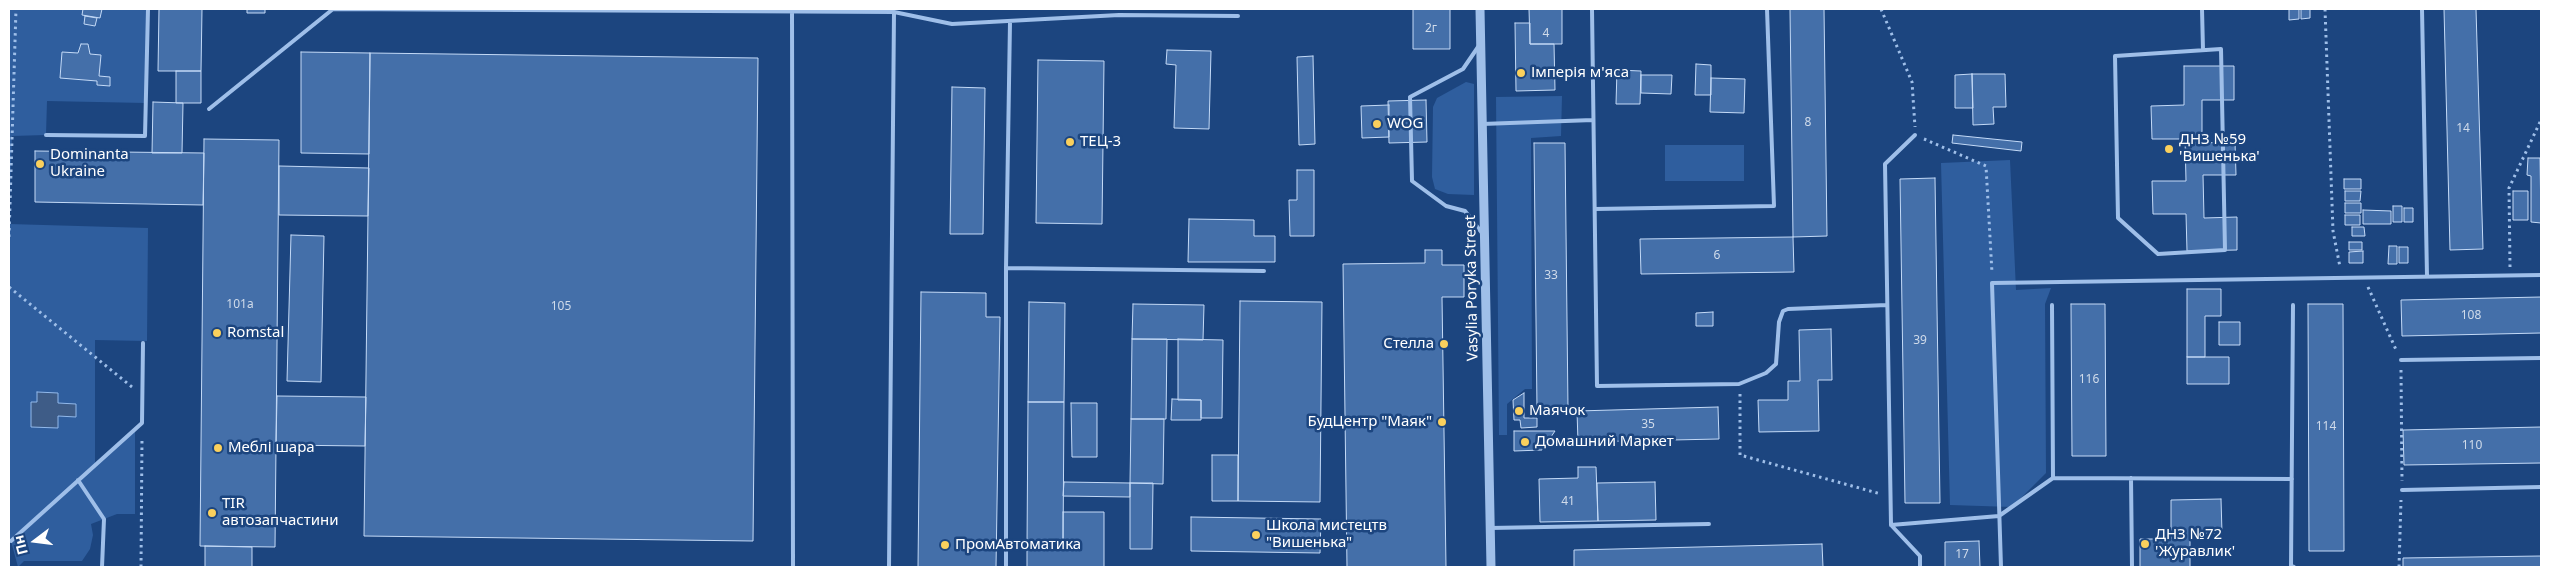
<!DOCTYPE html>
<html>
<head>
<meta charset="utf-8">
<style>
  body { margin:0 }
  #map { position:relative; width:2550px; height:576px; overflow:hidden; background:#1c457f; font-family:"Noto Sans",sans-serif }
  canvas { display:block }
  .frame { position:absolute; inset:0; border:10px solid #fff; pointer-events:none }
  .north { position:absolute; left:10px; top:516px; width:50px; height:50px; -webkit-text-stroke:4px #1c457f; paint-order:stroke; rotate:255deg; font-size:14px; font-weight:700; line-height:20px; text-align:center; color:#fff }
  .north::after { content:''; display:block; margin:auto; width:18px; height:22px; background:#fff; clip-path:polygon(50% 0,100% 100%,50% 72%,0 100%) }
</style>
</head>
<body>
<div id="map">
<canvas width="2550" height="576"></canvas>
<div class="frame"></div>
<div class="north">Пн</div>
</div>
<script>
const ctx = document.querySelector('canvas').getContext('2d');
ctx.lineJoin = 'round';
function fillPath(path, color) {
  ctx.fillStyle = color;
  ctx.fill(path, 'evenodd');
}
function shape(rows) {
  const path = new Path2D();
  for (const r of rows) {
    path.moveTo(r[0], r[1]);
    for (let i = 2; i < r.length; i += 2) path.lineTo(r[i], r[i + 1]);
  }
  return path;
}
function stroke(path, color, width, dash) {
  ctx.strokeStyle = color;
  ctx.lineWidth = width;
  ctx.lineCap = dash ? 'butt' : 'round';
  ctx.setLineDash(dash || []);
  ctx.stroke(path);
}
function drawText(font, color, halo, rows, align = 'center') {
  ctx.font = font + ' "Noto Sans",sans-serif';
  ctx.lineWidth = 5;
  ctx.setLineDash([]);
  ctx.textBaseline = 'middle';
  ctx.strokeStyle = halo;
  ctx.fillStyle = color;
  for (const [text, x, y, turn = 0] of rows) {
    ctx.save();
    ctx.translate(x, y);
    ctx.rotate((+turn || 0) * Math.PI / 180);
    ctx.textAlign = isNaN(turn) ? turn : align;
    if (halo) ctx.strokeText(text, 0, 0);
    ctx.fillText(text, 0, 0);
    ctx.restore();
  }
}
fillPath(shape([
  [9,9,148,9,146,103,47,101,46,135,12,136,9,224,148,228,147,341,95,340,95,464,135,430,135,514,117,514,91,524,93,535,90,549,82,561,24,561,18,567,9,534],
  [1466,82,1474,84,1474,195,1448,194,1435,189,1432,177,1433,107,1437,98],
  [1562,96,1561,136,1531,138,1532,389,1525,389,1507,404,1507,435,1499,435,1496,97],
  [1665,145,1744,145,1744,181,1665,181],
  [2010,160,2016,290,2051,288,2045,304,2046,473,2012,507,1950,505,1941,163]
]), '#2f5e9e');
const water = shape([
  [37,392,58,393,58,403,76,404,76,417,58,416,58,428,31,427,31,402,37,402,37,392]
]);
fillPath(water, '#3e5c87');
stroke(water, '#92b9eb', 1);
const building = shape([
  [83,9,102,9,100,18,82,15,83,9],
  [159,9,202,9,201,71,158,71,159,9],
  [247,9,265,9,265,13,247,13,247,9],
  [1413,9,1450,9,1450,49,1413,49,1413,9],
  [1529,9,1562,9,1562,44,1530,44,1529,9],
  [1790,9,1824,9,1827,236,1793,237,1790,9],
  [2289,9,2299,9,2299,19,2289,20,2289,9],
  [2301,9,2310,9,2310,18,2301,19,2301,9],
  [2444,9,2476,9,2483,249,2450,250,2444,9],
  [85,16,97,18,95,26,84,24,85,16],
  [1515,23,1530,23,1530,44,1554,44,1555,90,1516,91,1515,23],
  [81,44,88,44,90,54,101,55,99,76,110,77,110,86,97,85,97,81,60,78,62,52,78,53,81,44],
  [1167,50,1211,51,1209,129,1174,128,1176,65,1166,64,1167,50],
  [301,52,370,53,369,154,301,153,301,52],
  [370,53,758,58,753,541,364,536,370,53],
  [1313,56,1315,144,1299,145,1297,57,1313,56],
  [1038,60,1104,61,1102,224,1036,223,1038,60],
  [1696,64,1711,65,1711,95,1695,95,1696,64],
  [2184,66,2234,66,2234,100,2202,100,2202,143,2235,142,2236,175,2203,175,2204,218,2237,217,2237,250,2187,251,2186,214,2153,214,2152,181,2186,181,2185,139,2152,139,2151,106,2184,105,2184,66],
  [1617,70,1641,71,1640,104,1616,104,1617,70],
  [176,71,201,71,201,103,176,103,176,71],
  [1972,74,1973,108,1955,108,1955,75,1972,74],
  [1972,74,2005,74,2006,107,1993,107,1994,124,1973,125,1972,74],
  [1641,75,1672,75,1671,94,1641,93,1641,75],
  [1711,78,1745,79,1744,113,1710,112,1711,78],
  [952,87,985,88,983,234,950,234,952,87],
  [1426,100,1427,142,1389,143,1388,101,1426,100],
  [153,102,183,103,182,153,152,153,153,102],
  [1389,105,1389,137,1362,138,1361,106,1389,105],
  [1953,135,2022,142,2021,151,1952,143,1953,135],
  [204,139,279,140,275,547,200,546,204,139],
  [1534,143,1565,143,1568,409,1537,409,1534,143],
  [35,151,204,153,203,205,35,202,35,151],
  [2528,158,2540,158,2541,223,2531,222,2531,176,2527,175,2528,158],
  [279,166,369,168,368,216,279,215,279,166],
  [1297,170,1314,170,1314,236,1290,236,1289,200,1297,200,1297,170],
  [1935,178,1940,503,1905,503,1900,179,1935,178],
  [2344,179,2361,179,2361,189,2344,189,2344,179],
  [2345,191,2361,191,2360,201,2345,201,2345,191],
  [2513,191,2528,191,2528,220,2513,220,2513,191],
  [2345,203,2361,203,2361,213,2345,213,2345,203],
  [2393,206,2402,206,2402,222,2393,222,2393,206],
  [2404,208,2413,208,2413,222,2404,222,2404,208],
  [2363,210,2391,211,2391,224,2363,224,2363,210],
  [2345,215,2360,215,2360,225,2345,225,2345,215],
  [1189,219,1254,220,1254,236,1275,236,1275,262,1188,262,1189,219],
  [2352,227,2364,227,2365,236,2352,236,2352,227],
  [291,235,324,236,321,382,287,381,291,235],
  [1793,237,1794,272,1641,274,1640,239,1793,237],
  [2349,242,2362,242,2362,250,2349,250,2349,242],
  [2389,246,2397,246,2397,264,2388,264,2389,246],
  [2399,247,2408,247,2408,263,2399,263,2399,247],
  [1425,250,1442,250,1442,265,1464,265,1464,297,1442,297,1446,567,1347,567,1343,264,1425,263,1425,250],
  [2363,251,2363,263,2349,263,2349,252,2363,251],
  [2187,289,2221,289,2221,316,2205,316,2205,357,2187,357,2187,289],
  [921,292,986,293,986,317,1000,317,996,567,918,567,921,292],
  [2541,297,2541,333,2402,336,2401,300,2541,297],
  [1240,301,1322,302,1320,502,1238,501,1240,301],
  [1029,302,1065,303,1064,402,1028,402,1029,302],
  [1133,304,1204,305,1203,340,1132,339,1133,304],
  [2071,304,2105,304,2106,456,2072,456,2071,304],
  [2308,304,2343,304,2344,551,2309,551,2308,304],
  [1713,312,1713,326,1696,326,1696,313,1713,312],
  [2219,322,2240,322,2240,345,2219,345,2219,322],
  [1831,329,1832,380,1818,380,1819,431,1759,432,1758,400,1788,400,1788,381,1800,381,1799,330,1831,329],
  [1132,339,1167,339,1166,419,1131,419,1132,339],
  [1178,339,1223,340,1222,418,1201,418,1201,400,1178,400,1178,339],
  [2187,357,2229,357,2229,384,2187,384,2187,357],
  [1524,393,1524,418,1537,418,1537,427,1521,428,1520,420,1514,420,1513,400,1524,393],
  [277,396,366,397,365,446,276,445,277,396],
  [1172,399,1201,400,1201,420,1171,420,1172,399],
  [1028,402,1064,402,1063,548,1027,547,1028,402],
  [1071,403,1097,403,1097,457,1072,457,1071,403],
  [1718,407,1719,439,1578,442,1577,411,1718,407],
  [1131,419,1164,419,1163,484,1130,483,1131,419],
  [2541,427,2541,463,2404,465,2403,430,2541,427],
  [1514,431,1555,431,1542,450,1514,451,1514,431],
  [1212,455,1238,455,1238,501,1212,501,1212,455],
  [1578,467,1596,467,1598,521,1540,522,1539,479,1578,478,1578,467],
  [1064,482,1130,483,1130,497,1063,496,1064,482],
  [1655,482,1656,520,1598,521,1597,483,1655,482],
  [1130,483,1153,483,1152,549,1130,549,1130,483],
  [2221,499,2222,533,2190,533,2190,567,2140,567,2140,539,2171,539,2171,500,2221,499],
  [1063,512,1104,512,1104,567,1027,567,1027,547,1063,548,1063,512],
  [1191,517,1321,519,1320,553,1191,551,1191,517],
  [1979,541,1980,567,1945,567,1945,542,1979,541],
  [1822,544,1823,567,1574,567,1574,550,1822,544],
  [205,546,252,547,252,567,205,567,205,546],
  [2541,556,2541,567,2403,567,2403,558,2541,556]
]);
fillPath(building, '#446fa9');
stroke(building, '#c4daf7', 1);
stroke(shape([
  [1881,9,1912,82,1915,127],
  [2325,9,2333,231,2340,267],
  [1924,139,1986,166,1992,273],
  [9,237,16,9],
  [2510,267,2509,188,2541,120],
  [9,287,132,387],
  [2368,287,2397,352],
  [2401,370,2402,481],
  [1740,394,1740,455,1881,494],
  [141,567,142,438],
  [2399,567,2401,500]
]), '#9fbfe9', 3, [2.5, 4]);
stroke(shape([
  [1592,9,1597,386,1739,384,1766,373,1776,364,1779,322,1783,311,1788,309,1887,305],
  [2202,9,2203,50],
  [2422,9,2427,276],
  [792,10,793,567],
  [1478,47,1463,69,1410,97,1412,181,1446,206,1465,211,1482,233],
  [2221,49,2225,250,2158,254,2118,218,2115,56,2221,49],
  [209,109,333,9,894,12,952,24,1119,15,1238,16],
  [1482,124,1593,120],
  [46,135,145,136,148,9],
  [1915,135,1885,164,1891,525,1920,556,1920,567],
  [1595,209,1774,206,1767,9],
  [1006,268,1264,271],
  [2052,305,2053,478,2292,479],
  [2293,305,2291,566,2294,567],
  [2401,360,2541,358],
  [2131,478,2132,567],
  [78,480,104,519,102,567],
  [2402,490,2541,487],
  [1891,525,1999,516,2053,478],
  [1490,528,1709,524],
  [11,541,142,423,143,343],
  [889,567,894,12],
  [1006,567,1006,268,1010,22],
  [2001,567,1992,283,2541,275]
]), '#9fbfe9', 4);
stroke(shape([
  [1480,9,1491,567]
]), '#9fbfe9', 9);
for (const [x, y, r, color] of [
  [1521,73,5,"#fad05d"],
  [1377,124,5,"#fad05d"],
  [1070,142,5,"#fad05d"],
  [2169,149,5,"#fad05d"],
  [40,164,5,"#fad05d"],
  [217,333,5,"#fad05d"],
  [1444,344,5,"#fad05d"],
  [1519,411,5,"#fad05d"],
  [1442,422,5,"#fad05d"],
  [1525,442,5,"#fad05d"],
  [218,448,5,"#fad05d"],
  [212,513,5,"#fad05d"],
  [1256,535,5,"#fad05d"],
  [2145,544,5,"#fad05d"],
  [945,545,5,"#fad05d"]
]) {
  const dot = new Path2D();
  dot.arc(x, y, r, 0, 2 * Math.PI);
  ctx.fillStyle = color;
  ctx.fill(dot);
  stroke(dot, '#1c457f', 2);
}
drawText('12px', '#d0dbea', null, [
  ["2г",1431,29],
  ["4",1546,34],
  ["8",1808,123],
  ["14",2463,129],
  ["6",1717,256],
  ["33",1551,276],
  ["101а",240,305],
  ["105",561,307],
  ["108",2471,316],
  ["39",1920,341],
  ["116",2089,380],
  ["35",1648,425],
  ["114",2326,427],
  ["110",2472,446],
  ["41",1568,502],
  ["17",1962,555]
]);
drawText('15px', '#fff', '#1c457f', [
  ["Імперія м'яса",1531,73],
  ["WOG",1387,124],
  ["ДНЗ №59",2179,140],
  ["'Вишенька'",2179,157],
  ["ТЕЦ-3",1080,142],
  ["Dominanta",50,155],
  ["Ukraine",50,172],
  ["Romstal",227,333],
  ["Стелла",1434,344,"right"],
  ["Маячок",1529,411],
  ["БудЦентр \"Маяк\"",1432,422,"right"],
  ["Домашний Маркет",1535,442],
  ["Меблі шара",228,448],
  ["TIR",222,504],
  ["автозапчастини",222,521],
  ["Школа мистецтв",1266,526],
  ["\"Вишенька\"",1266,543],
  ["ДНЗ №72",2155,535],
  ["'Журавлик'",2155,552],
  ["ПромАвтоматика",955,545]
], 'left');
drawText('15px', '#fff', '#1c457f', [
  ["Vasylia Poryka Street",1472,288,-91]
]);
</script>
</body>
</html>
